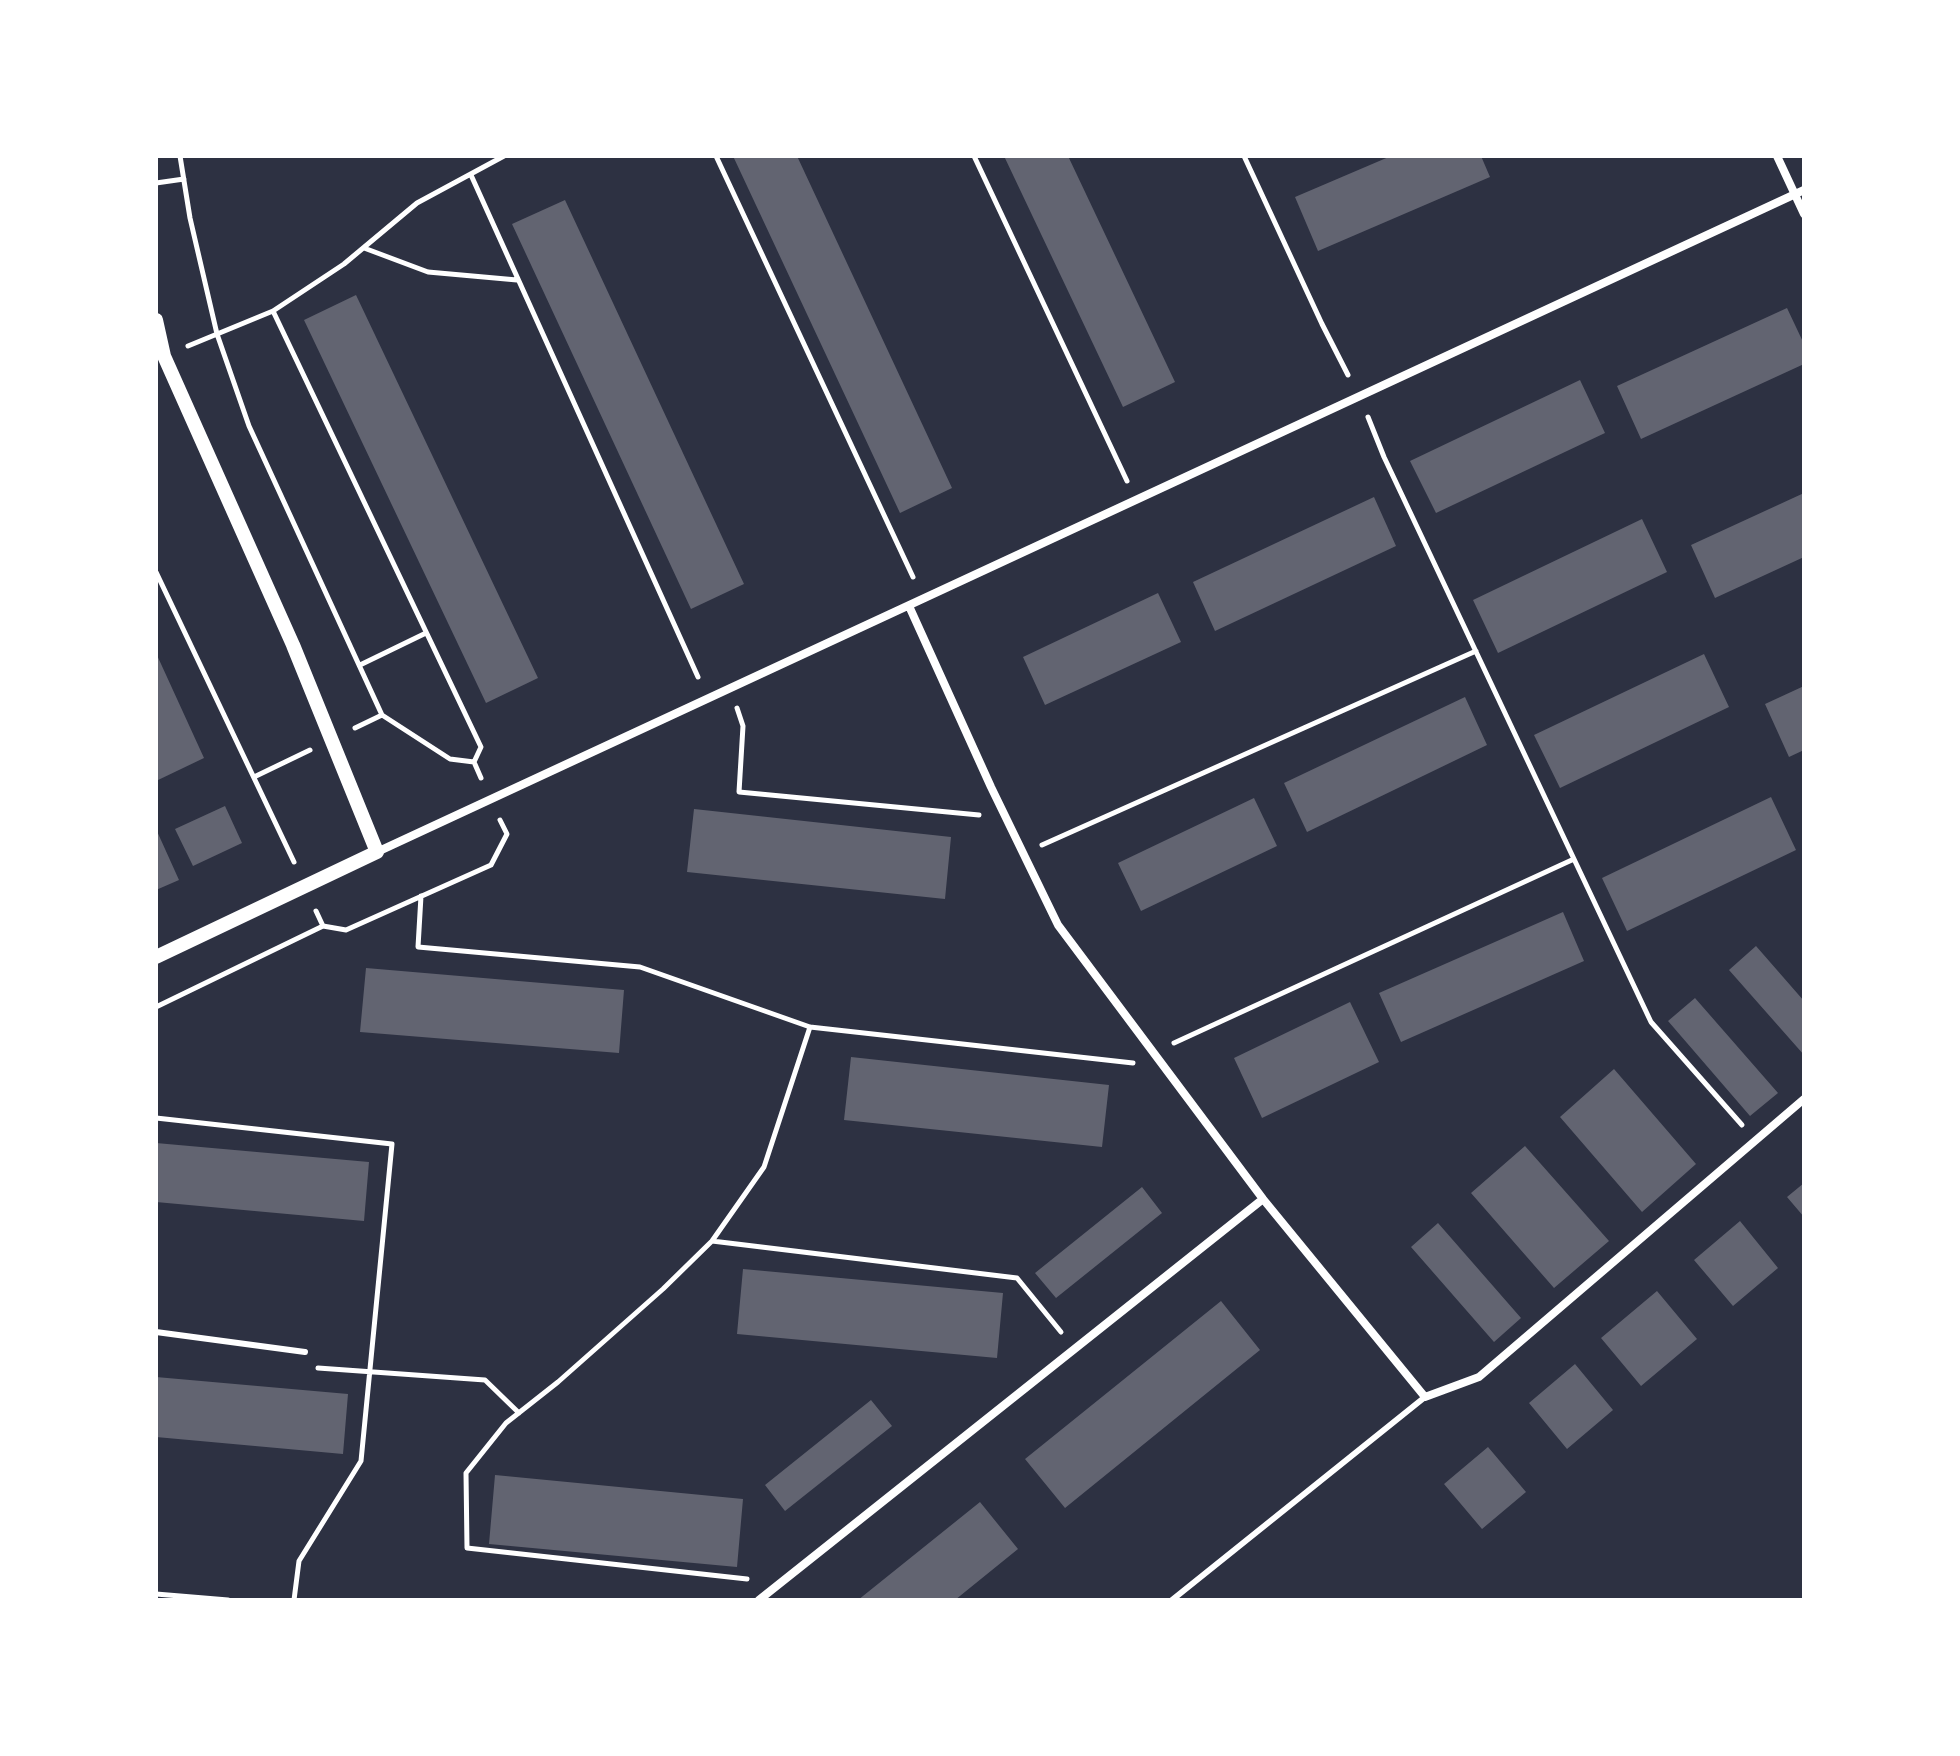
<!DOCTYPE html>
<html>
<head>
<meta charset="utf-8">
<style>
  body { margin:0 }
  #map { position:relative; width:1960px; height:1756px; overflow:hidden; background:#2d3142; font-family:Signika,sans-serif }
  canvas { display:block }
  .frame { position:absolute; inset:0; border:158px solid #fff; pointer-events:none }
</style>
</head>
<body>
<div id="map">
<canvas width="1960" height="1756"></canvas>
<div class="frame"></div>
</div>
<script>
const ctx = document.querySelector('canvas').getContext('2d');
ctx.lineJoin = 'round';
function fillPath(path, color) {
  ctx.fillStyle = color;
  ctx.fill(path, 'evenodd');
}
function shape(rows) {
  const path = new Path2D();
  for (const r of rows) {
    path.moveTo(r[0], r[1]);
    for (let i = 2; i < r.length; i += 2) path.lineTo(r[i], r[i + 1]);
  }
  return path;
}
function stroke(path, color, width, dash) {
  ctx.strokeStyle = color;
  ctx.lineWidth = width;
  ctx.lineCap = dash ? 'butt' : 'round';
  ctx.setLineDash(dash || []);
  ctx.stroke(path);
}
fillPath(shape([
  [733,156,797,156,952,488,900,513],
  [1004,156,1068,156,1175,382,1123,407],
  [1391,156,1481,156,1490,177,1318,251,1295,197],
  [565,200,744,584,691,609,512,224],
  [356,295,538,678,486,703,304,320],
  [1787,308,1804,344,1804,364,1641,439,1617,386],
  [1580,380,1605,433,1436,513,1410,461],
  [1804,493,1804,557,1715,598,1691,545],
  [1374,497,1396,546,1215,631,1193,582],
  [1642,519,1667,572,1498,653,1473,600],
  [1158,593,1181,642,1045,705,1023,657],
  [156,653,204,758,156,781],
  [1704,654,1729,707,1560,788,1534,735],
  [1804,686,1804,750,1789,757,1765,704],
  [1465,697,1487,745,1307,832,1284,783],
  [1771,797,1796,850,1627,931,1602,878],
  [1254,798,1277,846,1141,911,1118,863],
  [225,806,242,843,193,866,175,829],
  [694,809,951,837,945,899,687,872],
  [156,829,179,880,156,890],
  [1563,912,1584,961,1401,1042,1379,993],
  [1756,946,1804,1001,1804,1055,1729,970],
  [366,968,624,990,619,1053,360,1032],
  [1695,998,1778,1093,1750,1116,1668,1021],
  [1350,1002,1379,1062,1262,1118,1234,1058],
  [851,1057,1109,1085,1102,1147,844,1120],
  [1614,1069,1696,1164,1642,1212,1560,1117],
  [156,1143,369,1162,364,1221,156,1202],
  [1525,1146,1609,1241,1554,1288,1471,1193],
  [1804,1183,1804,1217,1787,1197],
  [1142,1187,1162,1213,1056,1298,1035,1273],
  [1740,1221,1778,1268,1733,1306,1694,1260],
  [1438,1223,1521,1318,1494,1342,1411,1247],
  [743,1269,1003,1293,997,1358,737,1334],
  [1657,1291,1697,1339,1641,1386,1601,1338],
  [1221,1301,1260,1350,1065,1508,1025,1459],
  [1575,1364,1613,1410,1567,1449,1529,1403],
  [156,1377,348,1394,343,1454,156,1437],
  [871,1400,892,1426,785,1511,765,1485],
  [1488,1447,1526,1492,1482,1529,1444,1484],
  [495,1475,743,1499,737,1567,489,1544],
  [980,1502,1018,1549,955,1600,858,1600]
]), '#626471');
stroke(shape([
  [180,156,190,218,217,334,249,426,382,715,450,759,474,762,481,778],
  [716,156,913,577],
  [974,156,1127,481],
  [1244,156,1322,324,1348,375],
  [471,175,698,677],
  [156,183,184,179],
  [364,248,428,272,517,280],
  [273,311,481,747,474,762],
  [188,346,273,311,344,264,417,203,504,156],
  [1368,417,1384,457,1651,1022,1742,1125],
  [156,572,294,862],
  [360,665,426,633],
  [737,708,743,726,739,792,979,815],
  [355,728,382,715],
  [254,777,310,750],
  [1042,845,1476,651],
  [421,896,418,947,640,967,810,1027,1133,1063],
  [316,911,323,926,346,930,491,865,507,834,500,820],
  [156,1007,323,926],
  [1174,1043,1574,859],
  [156,1118,392,1144,361,1461,299,1561,294,1600],
  [712,1241,1017,1278,1061,1332],
  [318,1368,485,1380,519,1413],
  [747,1579,467,1548,466,1473,506,1423,558,1382,663,1289,712,1241,764,1167,810,1027],
  [156,1594,228,1600]
]), '#fff', 5);
stroke(shape([
  [156,1332,305,1352],
  [1172,1600,1425,1397]
]), '#fff', 6);
stroke(shape([
  [1777,156,1804,214],
  [909,606,991,787,1058,925,1263,1199,1425,1397,1479,1377,1804,1099],
  [377,852,1804,190],
  [759,1600,1263,1199]
]), '#fff', 8);
stroke(shape([
  [156,320,164,356,293,645,377,852,156,957]
]), '#fff', 14);
</script>
</body>
</html>
